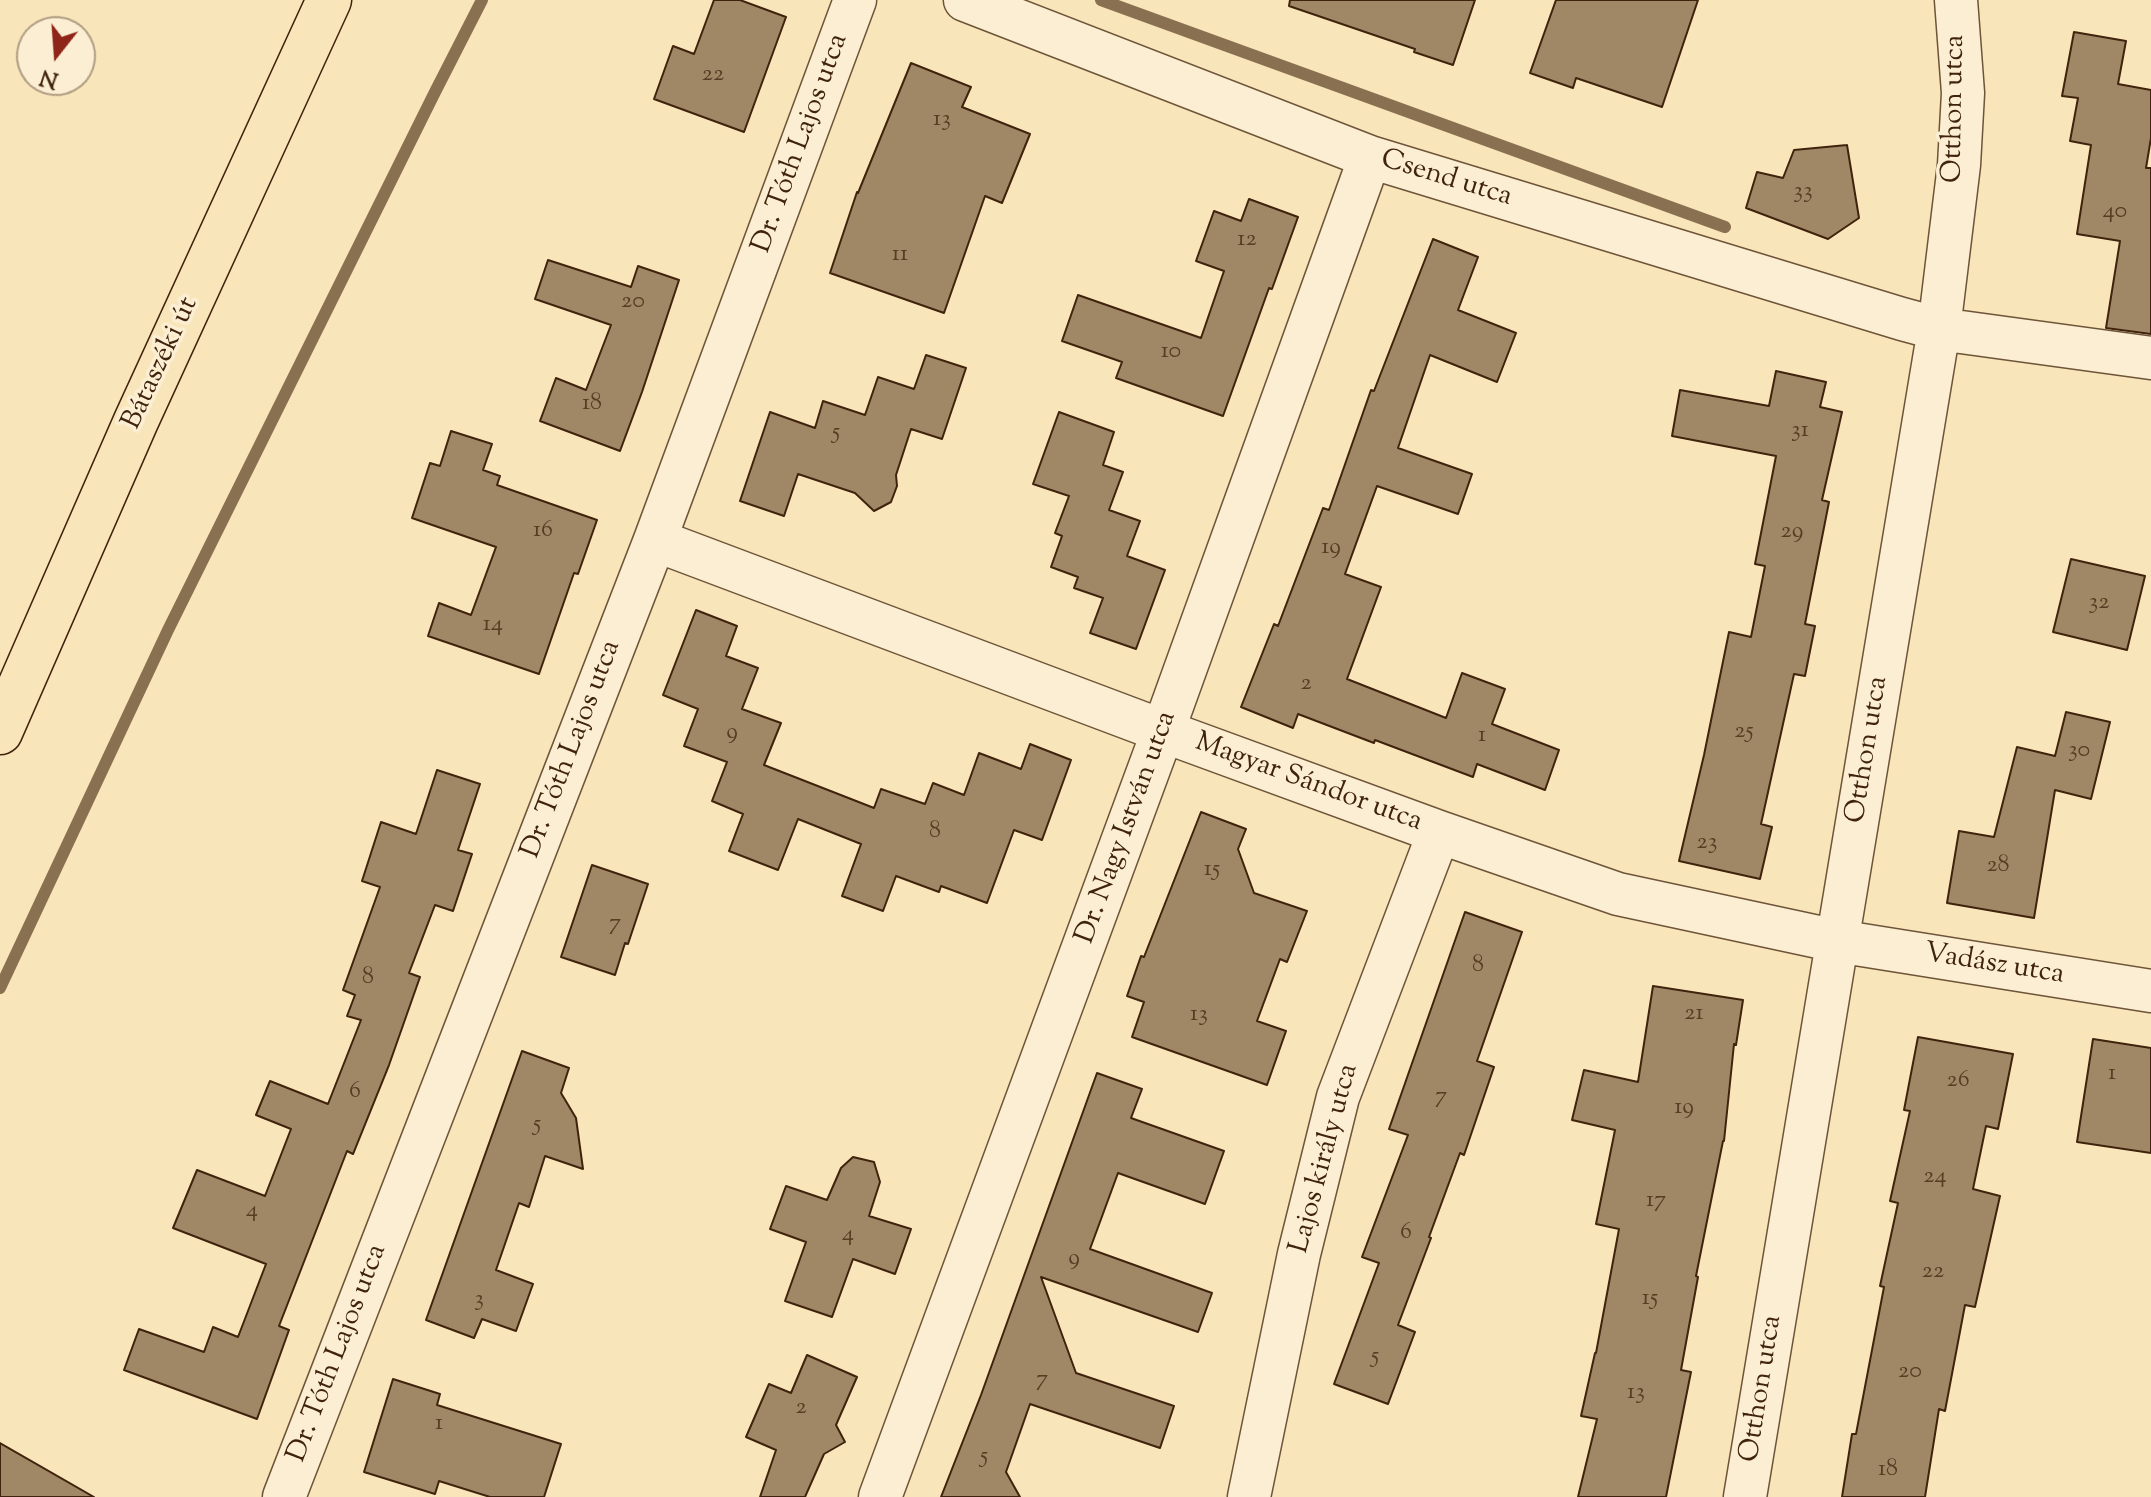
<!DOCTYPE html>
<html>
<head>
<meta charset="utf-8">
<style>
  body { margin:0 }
  #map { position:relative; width:2151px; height:1497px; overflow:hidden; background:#f9e5ba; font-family:"Sorts Mill Goudy",serif }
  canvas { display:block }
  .north { position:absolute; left:16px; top:16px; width:80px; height:80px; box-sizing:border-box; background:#fbeed2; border:2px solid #b09d83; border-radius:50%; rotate:197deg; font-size:22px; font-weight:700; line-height:32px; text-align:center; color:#40230d }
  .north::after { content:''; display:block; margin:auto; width:28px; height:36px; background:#8f2418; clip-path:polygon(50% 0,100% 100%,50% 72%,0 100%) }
</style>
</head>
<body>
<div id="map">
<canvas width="2151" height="1497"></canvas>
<div class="north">N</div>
</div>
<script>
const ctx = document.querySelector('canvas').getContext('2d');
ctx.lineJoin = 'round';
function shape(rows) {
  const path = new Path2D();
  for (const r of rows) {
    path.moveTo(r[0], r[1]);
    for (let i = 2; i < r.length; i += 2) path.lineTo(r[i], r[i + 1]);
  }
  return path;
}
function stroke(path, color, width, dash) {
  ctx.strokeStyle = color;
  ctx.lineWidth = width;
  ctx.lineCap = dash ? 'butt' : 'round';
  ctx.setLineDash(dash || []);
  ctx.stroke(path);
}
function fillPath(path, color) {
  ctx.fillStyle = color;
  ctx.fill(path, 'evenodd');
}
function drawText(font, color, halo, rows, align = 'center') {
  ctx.font = font + ' "Sorts Mill Goudy",serif';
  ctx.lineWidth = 7;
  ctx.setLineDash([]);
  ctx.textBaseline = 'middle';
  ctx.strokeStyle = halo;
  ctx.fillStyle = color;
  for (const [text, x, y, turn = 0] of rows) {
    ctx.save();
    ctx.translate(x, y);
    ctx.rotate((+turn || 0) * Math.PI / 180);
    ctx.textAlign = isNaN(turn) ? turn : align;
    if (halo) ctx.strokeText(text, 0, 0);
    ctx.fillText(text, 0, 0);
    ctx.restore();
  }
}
stroke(shape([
  [1101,0,1725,227],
  [0,988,168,630,434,94,482,0]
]), '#897051', 12);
const building = shape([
  [714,0,740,0,786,17,744,132,654,99,673,46,694,54,714,0],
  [1290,0,1475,0,1453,65,1414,52,1415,49,1289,6,1290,0],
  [1556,0,1698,0,1662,107,1576,78,1573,88,1530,73,1556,0],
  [2074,32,2126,41,2118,84,2151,90,2151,138,2146,168,2151,168,2151,334,2106,328,2120,241,2077,234,2091,145,2070,141,2078,98,2062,96,2074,32],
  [911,63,971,87,962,107,1030,134,1002,203,985,196,944,313,830,273,857,192,858,193,911,63],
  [1847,145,1859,218,1828,239,1746,208,1757,172,1783,178,1794,150,1847,145],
  [1249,199,1298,217,1272,289,1269,288,1223,416,1116,378,1122,362,1062,341,1078,295,1201,338,1224,271,1196,261,1214,211,1241,221,1249,199],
  [1433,239,1478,257,1458,310,1516,333,1497,382,1430,355,1398,448,1472,474,1458,514,1377,486,1345,574,1381,587,1347,679,1446,718,1462,673,1505,689,1492,724,1559,750,1545,790,1477,764,1473,777,1375,740,1374,743,1298,714,1293,728,1241,707,1274,624,1278,626,1323,508,1329,510,1371,390,1374,391,1433,239],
  [548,260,631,287,638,266,679,280,642,392,620,451,540,421,556,378,586,390,611,325,535,299,548,260],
  [926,355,966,368,942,439,911,429,896,475,897,486,891,502,874,511,855,493,798,474,784,516,740,501,770,412,815,428,823,401,865,415,878,377,914,389,926,355],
  [1776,371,1826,382,1820,407,1842,412,1822,500,1829,502,1805,624,1815,626,1805,676,1794,674,1761,824,1772,827,1760,879,1679,861,1704,755,1729,632,1751,637,1765,566,1755,564,1776,456,1672,436,1680,390,1769,406,1776,371],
  [1059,412,1114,432,1103,465,1123,472,1109,510,1140,521,1127,556,1165,570,1136,649,1090,633,1103,598,1074,588,1078,577,1051,567,1062,536,1055,533,1069,496,1033,484,1059,412],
  [451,431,492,444,483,470,500,476,497,485,597,520,578,574,574,573,539,674,428,636,439,603,471,615,496,547,412,518,430,463,440,466,451,431],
  [2071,559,2145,576,2127,650,2053,632,2071,559],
  [696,610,737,626,726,656,758,668,742,709,781,723,764,765,874,808,881,789,925,804,933,783,964,795,979,753,1021,769,1030,744,1071,760,1042,840,1014,830,987,903,941,886,939,892,896,876,883,911,842,896,861,844,798,819,778,870,729,851,743,814,712,801,727,762,684,746,698,709,663,695,696,610],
  [2066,712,2110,722,2091,799,2055,790,2034,918,1947,903,1959,831,1994,837,2017,747,2055,756,2066,712],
  [437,770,480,784,458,850,472,854,453,911,435,905,409,973,420,977,389,1065,353,1154,347,1151,279,1326,289,1330,257,1419,124,1370,139,1329,204,1352,213,1327,238,1337,266,1264,173,1228,197,1170,265,1196,291,1129,256,1115,270,1081,328,1104,361,1020,347,1016,355,995,343,990,380,887,362,881,381,822,416,834,437,770],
  [1201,812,1246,829,1238,849,1254,893,1307,911,1287,962,1280,959,1257,1021,1286,1031,1267,1085,1132,1037,1144,1002,1127,996,1141,956,1144,957,1201,812],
  [592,865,648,884,628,944,625,943,615,975,561,957,592,865],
  [1465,912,1522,932,1477,1061,1494,1067,1464,1155,1460,1153,1429,1237,1431,1238,1398,1325,1415,1332,1388,1404,1334,1384,1379,1263,1362,1257,1408,1135,1389,1129,1465,912],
  [1653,986,1743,1000,1736,1045,1734,1044,1724,1141,1723,1141,1696,1276,1698,1277,1681,1370,1691,1372,1666,1497,1578,1497,1597,1419,1581,1416,1595,1353,1596,1353,1619,1229,1596,1224,1615,1130,1572,1120,1584,1070,1638,1082,1653,986],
  [1918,1037,2013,1054,1998,1129,1986,1126,1973,1189,2000,1196,1975,1307,1965,1305,1945,1411,1939,1409,1925,1497,1842,1497,1852,1434,1856,1434,1884,1287,1880,1286,1898,1203,1890,1201,1910,1111,1904,1110,1918,1037],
  [2093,1039,2151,1048,2151,1153,2077,1142,2093,1039],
  [522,1051,569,1068,561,1093,576,1118,583,1169,545,1156,529,1207,519,1203,496,1270,533,1284,516,1331,482,1319,474,1338,426,1320,522,1051],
  [1097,1073,1142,1089,1131,1118,1224,1151,1205,1204,1118,1173,1090,1249,1212,1293,1198,1332,1041,1277,1076,1373,1174,1406,1160,1448,1030,1404,1006,1472,1020,1497,941,1497,981,1395,1097,1073],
  [853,1157,874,1162,880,1182,869,1216,911,1229,895,1274,853,1259,832,1317,785,1301,806,1242,770,1229,786,1186,827,1200,841,1168,853,1157],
  [807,1355,857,1377,836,1425,845,1442,824,1454,805,1497,760,1497,776,1450,746,1437,769,1384,791,1393,807,1355],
  [393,1379,440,1394,437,1405,561,1444,544,1497,490,1497,439,1481,435,1494,364,1472,393,1379],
  [0,1443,94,1497,0,1497,0,1443]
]);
fillPath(building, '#a08867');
stroke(building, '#40230d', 2);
const minor = shape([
  [965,0,1370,157,1902,319,1939,329,2151,358],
  [655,540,1163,731,1439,832,1618,894,1837,941,2151,991],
  [284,1497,655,540,855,0],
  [880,1497,1163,731,1370,157],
  [1249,1497,1299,1254,1338,1097,1439,832],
  [1745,1497,1939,329,1959,165,1963,93,1956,0]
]);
const primary = shape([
  [0,732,136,421,329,0]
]);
stroke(minor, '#6e5438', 45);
stroke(primary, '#40230d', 47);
stroke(minor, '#fbeed2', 42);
stroke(primary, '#f9e5ba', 44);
drawText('24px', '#583c24', null, [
  ["22",713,76],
  ["13",942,121],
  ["33",1803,193],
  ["40",2115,213],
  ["12",1247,241],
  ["11",900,256],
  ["20",633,303],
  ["10",1171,353],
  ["18",592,405],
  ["31",1800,432],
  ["5",836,434],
  ["16",543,532],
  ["29",1792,533],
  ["19",1331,549],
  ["32",2099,604],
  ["14",493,626],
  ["2",1306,685],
  ["25",1744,733],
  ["9",732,734],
  ["1",1482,737],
  ["30",2079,752],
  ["8",935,833],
  ["23",1707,844],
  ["28",1998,867],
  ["15",1212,871],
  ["7",615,925],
  ["8",1478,967],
  ["8",368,979],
  ["21",1694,1015],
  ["13",1199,1016],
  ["1",2112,1075],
  ["26",1958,1082],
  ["6",355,1093],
  ["7",1441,1098],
  ["19",1684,1109],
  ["5",537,1126],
  ["24",1935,1178],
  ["17",1656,1202],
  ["4",252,1212],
  ["6",1406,1234],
  ["4",848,1236],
  ["9",1074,1260],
  ["22",1933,1273],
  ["15",1650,1300],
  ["3",479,1301],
  ["5",1375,1358],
  ["20",1910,1373],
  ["7",1042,1381],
  ["13",1636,1394],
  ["2",801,1409],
  ["1",439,1425],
  ["5",984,1458],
  ["18",1888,1471]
]);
drawText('28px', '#40230d', '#fbeed2', [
  ["Otthon utca",1956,109,-89],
  ["Dr. Tóth Lajos utca",802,144,-70],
  ["Csend utca",1446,180,17],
  ["Bátaszéki út",162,364,-65],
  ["Dr. Tóth Lajos utca",573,750,-69],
  ["Otthon utca",1869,750,-81],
  ["Magyar Sándor utca",1308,784,20],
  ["Dr. Nagy István utca",1128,828,-70],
  ["Vadász utca",1994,966,9],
  ["Lajos király utca",1326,1159,-75],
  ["Dr. Tóth Lajos utca",339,1354,-69],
  ["Otthon utca",1763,1389,-81]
]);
</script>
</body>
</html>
